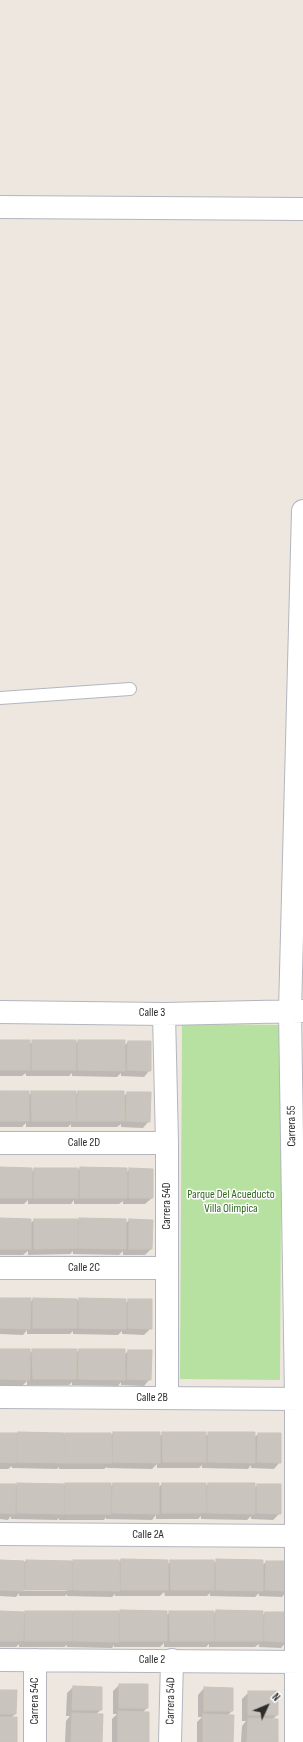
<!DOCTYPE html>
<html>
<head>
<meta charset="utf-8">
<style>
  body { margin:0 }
  #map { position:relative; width:303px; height:1742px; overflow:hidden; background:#ede7e0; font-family:"Sofia Sans Condensed",sans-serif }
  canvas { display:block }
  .north { position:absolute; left:247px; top:1686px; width:40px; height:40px; -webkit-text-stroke:3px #fff; paint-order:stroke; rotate:46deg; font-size:11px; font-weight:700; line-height:16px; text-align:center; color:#2d2d2d }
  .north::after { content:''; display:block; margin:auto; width:14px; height:18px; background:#2d2d2d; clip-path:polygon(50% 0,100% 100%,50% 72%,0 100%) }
</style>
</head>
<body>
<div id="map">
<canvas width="303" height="1742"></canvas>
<div class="north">N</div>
</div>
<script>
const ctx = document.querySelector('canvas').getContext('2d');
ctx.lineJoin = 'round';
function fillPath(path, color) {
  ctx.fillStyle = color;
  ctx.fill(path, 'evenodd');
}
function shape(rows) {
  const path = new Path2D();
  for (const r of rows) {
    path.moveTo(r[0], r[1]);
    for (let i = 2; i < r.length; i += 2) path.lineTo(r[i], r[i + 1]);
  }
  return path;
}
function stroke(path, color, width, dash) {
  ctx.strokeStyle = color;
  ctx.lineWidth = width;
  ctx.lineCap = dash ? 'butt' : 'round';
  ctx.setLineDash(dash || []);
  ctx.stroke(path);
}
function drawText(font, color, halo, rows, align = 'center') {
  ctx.font = font + ' "Sofia Sans Condensed",sans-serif';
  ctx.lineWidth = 3;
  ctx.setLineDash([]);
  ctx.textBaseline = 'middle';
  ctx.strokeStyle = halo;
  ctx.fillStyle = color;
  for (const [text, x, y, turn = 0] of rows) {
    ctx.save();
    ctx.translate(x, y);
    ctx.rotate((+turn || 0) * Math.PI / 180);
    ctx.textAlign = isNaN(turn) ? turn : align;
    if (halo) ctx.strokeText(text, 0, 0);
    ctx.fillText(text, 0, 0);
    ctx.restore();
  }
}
fillPath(shape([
  [182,1024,282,1025,280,1380,180,1379]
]), '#b7e1a0');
fillPath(shape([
  [0,1041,29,1045,33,1041,75,1044,78,1041,124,1046,128,1042,150,1042,150,1070,144,1077,121,1076,121,1073,117,1077,72,1076,72,1073,69,1076,26,1076,26,1073,22,1076,0,1076],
  [0,1092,28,1096,32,1092,75,1095,78,1092,123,1092,123,1097,127,1093,149,1121,143,1128,121,1127,121,1124,117,1127,71,1127,71,1124,68,1127,26,1127,26,1123,22,1127,0,1127],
  [0,1168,31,1173,34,1169,77,1171,80,1168,126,1173,130,1169,152,1198,145,1204,123,1204,123,1201,119,1204,74,1204,74,1200,71,1204,28,1204,28,1200,24,1204,0,1204],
  [0,1219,30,1224,34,1220,77,1220,77,1222,80,1219,125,1224,129,1220,151,1249,145,1255,123,1255,123,1251,119,1255,73,1254,73,1251,70,1254,28,1255,28,1251,23,1255,0,1255],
  [0,1299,30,1303,33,1299,76,1302,79,1299,125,1304,129,1300,151,1328,144,1335,122,1334,122,1331,118,1335,73,1334,73,1331,70,1334,27,1334,27,1330,23,1335,0,1334],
  [0,1350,29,1354,33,1350,76,1353,79,1350,124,1350,124,1355,128,1351,150,1379,144,1386,121,1385,121,1382,118,1386,72,1385,72,1382,69,1385,27,1385,27,1381,22,1386,0,1385],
  [18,1433,63,1436,66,1434,110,1436,113,1433,159,1437,163,1433,205,1437,209,1433,254,1438,258,1434,280,1434,280,1462,274,1469,251,1468,251,1465,248,1469,202,1468,202,1465,199,1468,157,1468,157,1464,152,1469,107,1468,107,1467,104,1469,59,1469,59,1467,57,1469,12,1468,12,1466,8,1469,0,1469,0,1434,17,1434],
  [18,1484,63,1487,65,1484,110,1487,113,1484,158,1488,162,1484,205,1487,208,1484,254,1489,257,1485,280,1513,273,1520,251,1519,251,1516,247,1520,201,1519,201,1516,198,1519,156,1519,156,1515,152,1520,106,1519,106,1517,104,1520,59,1520,59,1518,57,1520,11,1519,11,1516,8,1520,0,1519,0,1485,16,1485],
  [121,1560,167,1565,171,1561,213,1564,217,1560,262,1565,266,1562,288,1562,288,1590,282,1597,259,1596,259,1593,255,1597,210,1596,210,1593,207,1596,165,1596,164,1592,160,1596,115,1596,115,1594,112,1597,67,1596,67,1594,65,1596,19,1596,19,1593,16,1597,0,1596,0,1561,23,1563,26,1561,118,1561,118,1563],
  [20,1589,67,1589,67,1591,20,1591],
  [121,1611,166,1616,170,1612,213,1615,216,1611,262,1616,265,1613,287,1641,281,1648,259,1647,259,1644,255,1647,209,1647,209,1644,206,1647,164,1647,164,1643,160,1647,114,1647,114,1645,112,1648,67,1647,67,1645,64,1647,19,1647,19,1644,16,1647,0,1647,0,1612,23,1614,26,1612,118,1612,118,1614],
  [119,1685,147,1708,142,1713,148,1742,112,1742,112,1719,117,1714,113,1714,113,1691],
  [73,1687,101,1710,96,1714,101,1742,65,1742,66,1721,70,1716,66,1716,67,1693],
  [204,1688,232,1711,227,1716,232,1742,197,1742,197,1722,202,1717,198,1717,198,1695],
  [0,1691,15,1714,11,1718,16,1742,0,1742],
  [249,1692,277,1715,272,1720,277,1742,241,1742,242,1726,246,1721,242,1721,242,1699]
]), '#0003');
const building = shape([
  [0,1040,30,1040,30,1070,0,1070,0,1040],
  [32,1040,76,1040,76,1070,32,1070,32,1040],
  [78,1040,125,1040,125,1071,78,1070,78,1040],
  [128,1041,151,1041,151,1071,127,1070,128,1041],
  [0,1091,29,1091,29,1121,0,1121,0,1091],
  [31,1091,76,1091,76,1121,32,1121,31,1091],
  [78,1091,124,1091,125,1121,77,1121,78,1091],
  [127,1092,151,1092,150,1122,126,1121,127,1092],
  [0,1167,32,1168,32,1198,0,1198,0,1167],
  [80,1167,127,1168,127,1198,80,1198,80,1167],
  [34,1168,78,1168,78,1198,34,1198,34,1168],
  [129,1168,153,1169,153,1198,129,1198,129,1168],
  [0,1218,31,1219,31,1249,0,1249,0,1218],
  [79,1218,126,1219,126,1249,79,1248,79,1218],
  [34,1219,78,1219,78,1248,34,1249,34,1219],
  [129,1219,153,1220,152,1249,129,1249,129,1219],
  [0,1298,31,1298,30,1329,0,1328,0,1298],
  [33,1298,77,1299,77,1328,33,1328,33,1298],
  [79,1298,126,1299,126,1329,79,1328,79,1298],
  [128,1299,152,1299,152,1329,128,1328,128,1299],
  [0,1349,30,1349,30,1380,0,1379,0,1349],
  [32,1349,77,1349,76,1379,33,1379,32,1349],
  [79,1349,125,1349,125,1380,78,1379,79,1349],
  [128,1350,152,1350,151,1380,127,1379,128,1350],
  [18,1432,64,1433,65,1463,17,1462,18,1432],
  [113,1432,160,1432,160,1463,113,1462,113,1432],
  [162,1432,206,1432,206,1462,163,1462,162,1432],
  [208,1432,255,1432,255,1463,208,1462,208,1432],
  [0,1433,17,1433,16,1463,0,1462,0,1433],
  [65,1433,111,1433,112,1463,65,1463,65,1433],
  [258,1433,281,1433,281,1463,257,1462,258,1433],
  [17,1483,64,1484,64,1514,17,1513,17,1483],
  [65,1483,111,1483,111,1514,65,1514,65,1483],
  [113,1483,159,1483,159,1514,112,1513,113,1483],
  [162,1483,206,1483,206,1513,162,1513,162,1483],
  [208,1483,255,1483,255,1514,207,1513,208,1483],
  [0,1484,16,1484,15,1514,0,1513,0,1484],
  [257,1484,281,1484,281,1514,257,1513,257,1484],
  [121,1559,168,1560,168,1590,121,1590,121,1559],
  [216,1559,263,1560,263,1591,216,1590,216,1559],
  [0,1560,24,1561,24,1591,0,1590,0,1560],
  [26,1560,72,1561,72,1590,25,1590,26,1560],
  [73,1560,119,1560,120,1591,73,1590,73,1560],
  [170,1560,214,1560,214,1590,171,1590,170,1560],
  [266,1561,289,1561,289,1591,265,1590,266,1561],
  [120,1610,167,1611,167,1641,120,1641,120,1610],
  [216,1610,263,1611,263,1641,215,1641,216,1610],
  [0,1611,24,1612,23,1641,0,1641,0,1611],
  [25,1611,72,1611,72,1641,25,1641,25,1611],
  [73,1611,119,1611,119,1642,73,1641,73,1611],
  [169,1611,214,1611,214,1641,170,1641,169,1611],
  [265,1612,289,1612,288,1642,264,1641,265,1612],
  [119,1684,148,1684,148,1708,119,1708,119,1684],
  [73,1686,102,1687,102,1710,72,1710,73,1686],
  [204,1687,233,1688,233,1711,204,1711,204,1687],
  [0,1690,17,1690,16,1714,0,1714,0,1690],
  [248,1691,278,1691,278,1715,248,1715,248,1691],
  [118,1711,149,1712,149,1742,118,1742,118,1711],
  [72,1713,103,1714,102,1742,71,1742,72,1713],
  [203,1714,234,1715,233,1742,203,1742,203,1714],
  [0,1717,17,1717,17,1742,0,1742,0,1717],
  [248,1718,278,1719,278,1742,247,1742,248,1718]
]);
fillPath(building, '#c9c5be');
stroke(building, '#c9c3b9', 1);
const service = shape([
  [0,698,130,689]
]);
const minor = shape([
  [0,207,303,209],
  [0,1012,164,1014,303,1011],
  [164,1014,167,1143,167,1398],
  [0,1143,167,1143],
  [0,1268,167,1268],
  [0,1397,303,1399],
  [0,1534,296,1536],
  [0,1660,303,1662],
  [35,1660,35,1742],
  [170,1742,172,1660],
  [296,1742,296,1399,290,1011,303,511]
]);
stroke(service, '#b3b6bf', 14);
stroke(minor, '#b3b6bf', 24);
stroke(service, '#fff', 12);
stroke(minor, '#fff', 22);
drawText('12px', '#2d2d2d', '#fff', [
  ["Calle 3",152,1013],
  ["Carrera 55",292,1126,-91],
  ["Calle 2D",84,1143],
  ["Carrera 54D",167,1206,-90],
  ["Calle 2C",84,1268],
  ["Calle 2B",152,1398],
  ["Calle 2A",148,1535],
  ["Calle 2",152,1660],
  ["Carrera 54C",35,1701,-90],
  ["Carrera 54D",171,1701,-89]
]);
drawText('12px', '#30681f', '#fff', [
  ["Parque Del Acueducto",231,1195],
  ["Villa Olimpica",231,1209]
]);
</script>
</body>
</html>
